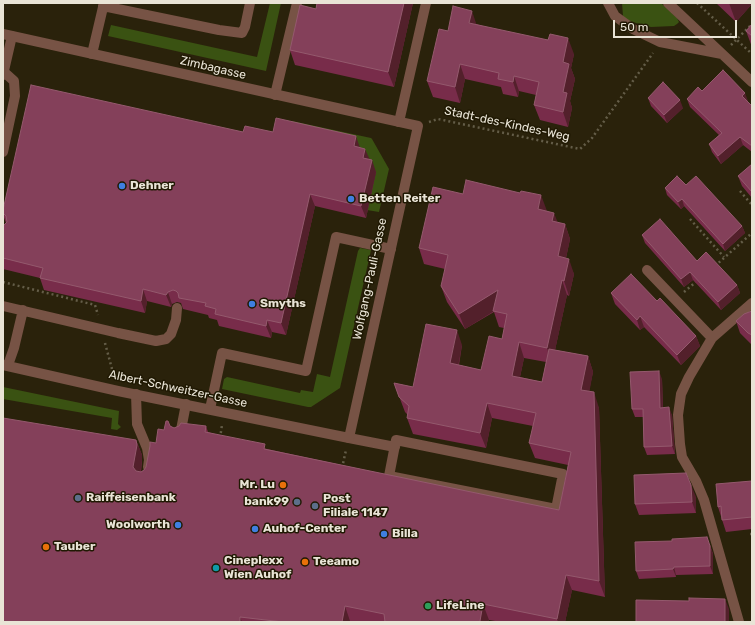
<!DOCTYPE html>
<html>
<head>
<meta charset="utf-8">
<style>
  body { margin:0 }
  #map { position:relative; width:755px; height:625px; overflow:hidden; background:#2a220b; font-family:Rubik,sans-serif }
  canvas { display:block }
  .frame { position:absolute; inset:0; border:4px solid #e9e4d6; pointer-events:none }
  .scale { position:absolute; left:613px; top:20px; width:124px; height:18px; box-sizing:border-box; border:2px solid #e9e4d6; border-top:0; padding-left:5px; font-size:12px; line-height:14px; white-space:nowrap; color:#e9e4d6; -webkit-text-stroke:3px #201903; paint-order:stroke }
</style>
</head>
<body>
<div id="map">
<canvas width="755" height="625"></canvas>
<div class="frame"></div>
<div class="scale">50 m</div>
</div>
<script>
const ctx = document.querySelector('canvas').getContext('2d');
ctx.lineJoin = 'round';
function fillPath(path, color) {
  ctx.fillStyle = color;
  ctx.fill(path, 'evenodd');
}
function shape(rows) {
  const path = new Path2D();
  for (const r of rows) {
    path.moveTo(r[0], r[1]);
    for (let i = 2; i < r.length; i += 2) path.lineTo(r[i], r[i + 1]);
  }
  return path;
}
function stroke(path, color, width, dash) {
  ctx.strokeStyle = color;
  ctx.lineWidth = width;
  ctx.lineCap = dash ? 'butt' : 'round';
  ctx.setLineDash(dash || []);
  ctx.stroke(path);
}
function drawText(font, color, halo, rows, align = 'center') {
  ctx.font = font + ' Rubik,sans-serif';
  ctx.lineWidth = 3;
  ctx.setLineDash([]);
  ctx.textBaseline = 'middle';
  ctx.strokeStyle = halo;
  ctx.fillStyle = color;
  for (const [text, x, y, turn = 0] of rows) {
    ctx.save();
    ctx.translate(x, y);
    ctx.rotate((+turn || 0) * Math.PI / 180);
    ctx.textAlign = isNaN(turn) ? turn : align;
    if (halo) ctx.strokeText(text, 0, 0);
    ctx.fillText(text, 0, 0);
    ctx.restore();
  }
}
fillPath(shape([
  [270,3,281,3,266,71,108,36,111,25,257,57],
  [622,3,661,3,677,18,679,22,677,24,674,26,651,27,625,20,623,16],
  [292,121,371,138,372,139,389,169,379,212,367,210,376,172,289,132],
  [360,248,371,250,340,388,311,407,308,407,222,389,224,379,227,377,300,393,301,390,313,392,317,374,330,377,358,251],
  [3,387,119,411,118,424,121,427,117,430,111,429,112,418,3,399]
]), '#3a5212');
stroke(shape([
  [697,3,752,54],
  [731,45,752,24],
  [429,122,438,119,580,149,592,138,653,53],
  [740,191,752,205],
  [690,219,724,257],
  [715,266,752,233],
  [3,282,95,305,98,315],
  [684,292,697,281],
  [105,343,112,369],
  [220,438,222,425],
  [342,468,346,450],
  [750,534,752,534]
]), '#645d48', 2.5, [2, 3]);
stroke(shape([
  [103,6,219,30,242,33,245,27,250,3],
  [92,54,104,3],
  [3,75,12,36],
  [275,95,297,3],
  [399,122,426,3],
  [3,152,15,96,14,81,4,72],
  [647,270,712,338,752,303],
  [3,306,118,333,156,341,166,339,171,334,176,320,177,308],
  [712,338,689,377,681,394,678,415,680,444,682,457,696,481,704,500,739,622],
  [8,365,14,348,23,310],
  [136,394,137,424,147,448,149,460,148,467],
  [210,409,222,353,306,371,336,237,391,249],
  [180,435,186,404],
  [349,438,395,447],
  [396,440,563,474,556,509,389,476,396,440]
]), '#775345', 10);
stroke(shape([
  [608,3,615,16,633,29,660,42,722,54],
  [668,3,752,82],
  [3,34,418,126,349,438,118,391,3,365]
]), '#775345', 10);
fillPath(shape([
  [413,3,394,87,295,65,290,50,316,9],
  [716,3,752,3,752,4,736,22],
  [476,24,574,54,571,68,575,79,570,101,572,108,568,127,540,120,534,105,536,95,519,91,518,97,503,94,501,87,465,79,460,103,433,97,427,81,448,31],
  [752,24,752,47,746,31],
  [702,91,748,101,748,102,752,106,752,152,743,145,721,164,712,152,709,144,719,135,690,107,687,99],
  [648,98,683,108,667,123,651,106],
  [243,132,360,147,369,160,376,172,366,218,315,206,286,335,272,332,271,338,219,326,217,320,209,318,208,315,183,309,181,303,177,302,172,304,171,307,147,301,145,313,44,290,40,278,3,269,3,225,6,223,3,215,3,210],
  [752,164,752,198,742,186,738,176],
  [686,185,742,226,745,233,725,251,684,206,681,209,667,195,665,188],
  [463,194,547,211,558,223,565,224,570,239,566,258,574,274,569,296,567,295,555,350,588,356,593,372,589,391,599,408,605,597,572,590,565,622,501,622,489,620,488,622,354,622,350,621,350,622,3,622,136,440,142,455,142,460,141,472,144,470,146,467,156,443,164,430,170,426,174,428,206,426,208,432,267,449,505,500,559,510,568,465,535,458,529,443,533,426,492,418,486,448,413,434,407,418,408,415,405,412,394,383,413,387,462,345,459,365,481,370,502,339,504,328,499,327,494,312,465,329,447,302,441,286,445,269,424,264,419,248],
  [524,358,546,362,542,382,520,377],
  [642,235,697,261,737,285,740,293,721,310,693,280,684,287,645,243],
  [611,293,657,301,696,336,700,346,681,365,644,327,640,330,615,304],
  [752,311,752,345,740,333,736,321],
  [662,379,663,408,672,415,675,454,647,455,644,447,643,417,635,417,632,409],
  [752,481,752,529,726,532,718,507],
  [696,497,696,513,639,515,635,504],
  [710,545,713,554,713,574,676,575,676,577,639,579,636,571]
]), '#782c4a');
fillPath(shape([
  [404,3,413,3,394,87,388,72],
  [729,3,752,3,752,4,736,22],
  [472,11,477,26,469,23],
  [568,38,574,54,571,68,575,79,570,101,572,108,568,127,563,112,563,62],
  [460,64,465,79,460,103,455,87],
  [514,76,519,91,518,97,513,82],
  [745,93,748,101,745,104,742,96],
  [680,100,683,108,667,123,664,115],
  [356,136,360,148,354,146],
  [740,137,743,145,721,164,718,156],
  [365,149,370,160,363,158],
  [372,160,376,172,366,218,361,206],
  [310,194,315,206,286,335,281,323],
  [541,195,547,211,544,224,538,209],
  [682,199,684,206,681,209,678,202],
  [554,213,560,228,552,221],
  [565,224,570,239,563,272,558,256],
  [742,226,745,233,725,251,723,244],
  [569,259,574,274,569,296,564,281],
  [690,272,693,280,684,287,681,279],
  [562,280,567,295,552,364,547,348],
  [737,285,740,293,721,310,718,302],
  [143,289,147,301,145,313,141,301],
  [498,290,504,305,465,329,459,314],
  [168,292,172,304,171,307,166,295],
  [640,316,644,327,640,330,637,320],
  [267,320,272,332,271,338,266,326],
  [457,330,462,345,456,378,450,363],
  [696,336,700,346,681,365,677,355],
  [519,342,524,358,517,391,512,376],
  [588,356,593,372,587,405,581,390],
  [659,371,662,379,663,416,660,408],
  [594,392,599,408,605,597,599,581],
  [487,403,492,418,486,448,480,433],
  [669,407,672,415,675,454,672,446],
  [136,440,142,455,142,460,139,483,133,467],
  [691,485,696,497,696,513,692,502],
  [707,537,713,554,713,574,710,566],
  [674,567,676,575,676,577,673,569],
  [566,575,572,590,565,622,558,622,557,619],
  [725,599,729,609,729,622,725,622],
  [483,604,489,620,488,622,479,622],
  [345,606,350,621,350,622,342,622],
  [240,617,242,622,240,622]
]), '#53202b');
const building = shape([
  [317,3,404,3,388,72,290,50,300,5,316,9,317,3],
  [453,6,472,11,469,23,548,40,550,34,568,38,563,62,569,64,563,92,567,93,563,112,534,105,539,82,514,76,513,82,498,79,499,73,460,64,455,87,427,81,439,29,448,31,453,6],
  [752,24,752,36,746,31,752,24],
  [723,70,745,93,742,96,752,106,752,146,740,137,718,156,709,144,722,133,687,99,698,87,702,91,723,70],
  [663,82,680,100,664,115,648,98,663,82],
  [31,85,243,132,245,126,273,132,276,118,356,136,354,146,365,149,363,158,372,160,361,206,310,194,281,323,267,320,266,326,215,314,216,309,205,306,206,303,179,298,178,293,176,291,173,290,168,292,166,295,143,289,141,301,40,278,43,268,3,258,3,225,4,225,7,222,6,216,3,213,3,210,31,85],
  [752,164,752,192,738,176,752,164],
  [677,176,686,185,696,176,742,226,723,244,682,199,678,202,665,188,677,176],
  [466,180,520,193,521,191,541,195,538,209,554,213,552,221,565,224,558,256,569,259,564,281,562,280,547,348,519,342,512,376,542,382,549,349,588,356,581,390,594,392,599,581,566,575,557,619,483,604,480,621,479,622,385,622,384,614,345,606,342,622,283,622,240,617,240,622,3,622,3,418,136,440,137,445,133,467,136,471,141,472,144,470,146,467,150,446,150,442,156,443,158,429,164,430,166,421,168,421,170,426,174,428,179,426,181,423,206,426,205,432,265,444,264,449,505,499,559,510,571,452,529,443,536,413,487,403,480,433,407,418,409,406,399,397,394,383,413,387,426,324,457,330,450,363,481,370,489,336,502,339,507,314,493,311,498,290,459,314,441,286,448,255,419,248,433,187,463,194,466,180],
  [660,219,697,261,706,252,737,285,718,302,690,272,681,279,642,235,660,219],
  [631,274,657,301,660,298,696,336,677,355,640,316,637,320,611,293,631,274],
  [752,311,752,335,748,333,736,321,744,314,752,311],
  [659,371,660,408,669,407,672,446,644,447,643,409,632,409,630,372,659,371],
  [686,473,691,485,692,502,635,504,634,475,686,473],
  [752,481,752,517,722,520,721,506,718,507,716,484,752,481],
  [707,537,710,546,710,566,674,567,673,569,636,571,635,542,672,541,672,539,707,537],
  [689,598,725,599,725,622,636,622,636,600,689,601,689,598]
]);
fillPath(building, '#84405a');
stroke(building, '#94596d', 1);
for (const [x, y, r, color] of [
  [122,186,4,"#3f7fe0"],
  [351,199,4,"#3f7fe0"],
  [252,304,4,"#3f7fe0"],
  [283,485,4,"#e8710a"],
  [78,498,4,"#5c6f8a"],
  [297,502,4,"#5c6f8a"],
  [315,506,4,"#5c6f8a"],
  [178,525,4,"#3f7fe0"],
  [255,529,4,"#3f7fe0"],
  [384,534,4,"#3f7fe0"],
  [46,547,4,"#e8710a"],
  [305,562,4,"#e8710a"],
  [216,568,4,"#0f9aa8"],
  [428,606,4,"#2e9e5b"]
]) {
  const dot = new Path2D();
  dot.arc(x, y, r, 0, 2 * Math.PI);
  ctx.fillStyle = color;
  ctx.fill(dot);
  stroke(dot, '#201903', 1.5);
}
drawText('12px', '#e9e4d6', '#201903', [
  ["Zimbagasse",213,68,13],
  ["Stadt-des-Kindes-Weg",507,124,12],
  ["Wolfgang-Pauli-Gasse",370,279,-78],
  ["Albert-Schweitzer-Gasse",178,389,12]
]);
drawText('bold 12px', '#e9e4d6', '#201903', [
  ["Dehner",130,186],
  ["Betten Reiter",359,199],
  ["Smyths",260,304],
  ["Mr. Lu",275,485,"right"],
  ["Raiffeisenbank",86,498],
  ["Post",323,499],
  ["Filiale 1147",323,513],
  ["bank99",289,502,"right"],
  ["Woolworth",170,525,"right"],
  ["Auhof-Center",263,529],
  ["Billa",392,534],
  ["Tauber",54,547],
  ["Cineplexx",224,561],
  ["Wien Auhof",224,575],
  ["Teeamo",313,562],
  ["LifeLine",436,606]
], 'left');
</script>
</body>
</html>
